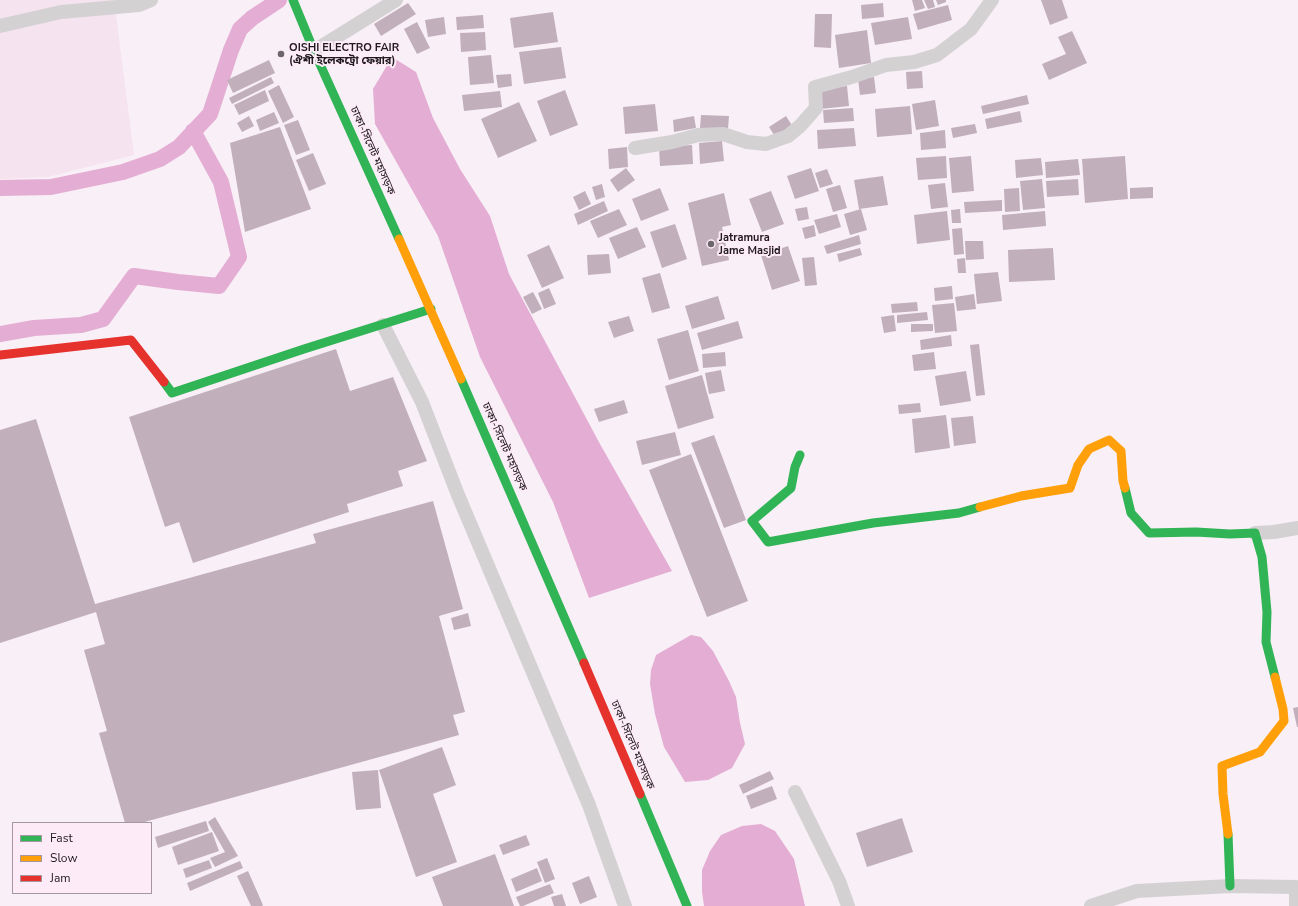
<!DOCTYPE html>
<html>
<head>
<meta charset="utf-8">
<style>
  body { margin:0 }
  #map { position:relative; width:1298px; height:906px; overflow:hidden; background:#f9eff6; font-family:"Nunito Sans",sans-serif }
  canvas { display:block }
  .legend { position:absolute; left:12px; top:822px; width:140px; height:72px; box-sizing:border-box; background:#fdebf7; border:1px solid #a597a0; margin:0; padding:5px 7px; list-style:none; font-size:12px; color:#201a1e }
  .legend li { display:flex; align-items:center; gap:8px; height:20px }
  .legend b { width:20px; border:1px solid #a597a0 }
</style>
</head>
<body>
<div id="map">
<canvas width="1298" height="906"></canvas>
<ul class="legend">
<li><b style="height:5px;background:#30b455"></b>Fast</li>
<li><b style="height:5px;background:#ff9f0a"></b>Slow</li>
<li><b style="height:5px;background:#e5322d"></b>Jam</li>
</ul>
</div>
<script>
const ctx = document.querySelector('canvas').getContext('2d');
ctx.lineJoin = 'round';
function fillPath(path, color) {
  ctx.fillStyle = color;
  ctx.fill(path, 'evenodd');
}
function shape(rows) {
  const path = new Path2D();
  for (const r of rows) {
    path.moveTo(r[0], r[1]);
    for (let i = 2; i < r.length; i += 2) path.lineTo(r[i], r[i + 1]);
  }
  return path;
}
function stroke(path, color, width, dash) {
  ctx.strokeStyle = color;
  ctx.lineWidth = width;
  ctx.lineCap = dash ? 'butt' : 'round';
  ctx.setLineDash(dash || []);
  ctx.stroke(path);
}
function drawText(font, color, halo, rows, align = 'center') {
  ctx.font = font + ' "Nunito Sans","Noto Sans Bengali",sans-serif';
  ctx.lineWidth = 4;
  ctx.setLineDash([]);
  ctx.textBaseline = 'middle';
  ctx.strokeStyle = halo;
  ctx.fillStyle = color;
  for (const [text, x, y, turn = 0] of rows) {
    ctx.save();
    ctx.translate(x, y);
    ctx.rotate((+turn || 0) * Math.PI / 180);
    ctx.textAlign = isNaN(turn) ? turn : align;
    if (halo) ctx.strokeText(text, 0, 0);
    ctx.fillText(text, 0, 0);
    ctx.restore();
  }
}
fillPath(shape([
  [0,0,114,0,134,155,48,177,0,179]
]), '#f5e3ef');
fillPath(shape([
  [392,57,416,72,433,118,460,169,490,216,509,274,600,444,672,571,589,598,553,502,480,357,438,236,375,124,373,89],
  [691,635,701,637,713,651,729,681,736,697,740,723,745,744,732,768,708,780,685,782,664,747,655,714,650,684,651,670,656,655],
  [761,824,775,831,794,859,805,906,704,906,702,892,702,870,710,851,721,835,742,826]
]), '#e4add4');
stroke(shape([
  [0,188,51,187,123,172,160,159,179,147,210,114,231,50,240,29,252,18,279,0],
  [0,334,34,328,81,325,103,319,134,276,178,282,219,286,239,257,221,182,193,131]
]), '#e4add4', 16);
fillPath(shape([
  [912,0,922,0,925,8,915,11],
  [924,0,933,0,935,7,928,9],
  [936,0,946,0,946,2,938,5],
  [1041,0,1062,0,1068,18,1050,25],
  [408,3,416,14,381,36,374,24],
  [883,3,884,17,862,19,861,5],
  [948,5,952,20,918,30,913,14],
  [553,12,558,42,514,48,510,18],
  [815,14,832,14,831,48,814,47],
  [483,15,484,28,457,30,456,17],
  [444,17,446,34,428,37,425,20],
  [908,17,912,39,875,45,871,23],
  [417,22,430,48,417,54,404,29],
  [867,30,871,63,839,68,835,35],
  [1072,31,1087,63,1049,80,1042,64,1066,54,1058,37],
  [485,32,486,50,461,52,460,33],
  [561,47,566,78,524,84,519,52],
  [491,55,494,83,470,85,468,57],
  [269,60,275,73,233,93,227,80],
  [922,71,923,88,907,89,906,72],
  [511,74,512,86,498,88,496,75],
  [271,77,274,83,232,104,229,98],
  [874,77,876,93,860,95,858,79],
  [279,85,294,117,283,123,268,91],
  [847,86,849,106,820,109,818,89],
  [265,90,269,101,239,115,234,105],
  [565,90,578,125,550,136,537,101],
  [500,91,502,107,464,111,462,95],
  [1027,95,1029,104,983,114,981,106],
  [935,100,939,126,916,130,912,104],
  [519,102,537,141,498,158,481,119],
  [655,104,658,131,625,134,623,107],
  [910,106,912,134,877,137,875,109],
  [853,108,854,121,824,123,823,110],
  [1020,111,1022,122,987,129,985,119],
  [274,112,279,123,260,131,256,120],
  [701,115,729,116,728,129,700,128],
  [249,116,254,126,242,132,237,123],
  [694,116,696,128,674,132,673,120],
  [786,116,793,127,776,138,769,127],
  [298,120,310,150,296,155,284,125],
  [975,124,977,133,953,138,951,128],
  [280,127,311,209,245,232,230,143],
  [854,128,856,146,818,149,817,130],
  [945,130,946,148,921,150,920,133],
  [722,141,724,161,700,164,699,143],
  [692,145,693,164,660,166,659,147],
  [627,147,628,167,609,169,608,149],
  [313,153,326,184,309,191,296,160],
  [946,156,947,178,918,180,916,158],
  [971,156,974,191,952,193,949,158],
  [1125,156,1128,199,1085,203,1082,159],
  [1041,158,1043,175,1016,178,1015,160],
  [1078,159,1080,175,1046,178,1045,162],
  [626,168,635,180,618,192,610,180],
  [811,168,819,191,795,199,787,176],
  [827,169,833,184,820,188,815,173],
  [883,176,888,205,859,209,854,180],
  [1042,179,1045,208,1023,210,1020,181],
  [1078,179,1079,195,1047,197,1046,181],
  [945,183,948,207,931,209,928,185],
  [602,184,605,197,596,200,592,187],
  [840,185,847,208,833,212,826,189],
  [1153,187,1153,198,1130,199,1130,188],
  [660,188,669,210,641,221,632,199],
  [1019,188,1020,211,1005,212,1004,189],
  [585,191,591,204,579,210,573,197],
  [771,191,784,224,762,232,749,199],
  [724,193,731,225,722,227,729,260,702,266,688,203],
  [1002,200,1002,211,965,213,964,202],
  [604,201,608,211,578,225,574,214],
  [807,207,809,219,798,221,795,209],
  [619,209,627,225,598,238,590,221],
  [861,209,867,230,850,235,844,214],
  [960,209,961,223,952,223,951,210],
  [947,211,950,240,917,244,914,215],
  [1045,211,1046,226,1003,230,1002,215],
  [837,214,841,227,819,234,814,220],
  [675,224,687,259,662,268,650,232],
  [814,225,816,236,805,239,802,228],
  [637,227,646,247,618,259,609,238],
  [962,228,964,254,954,255,952,229],
  [859,235,861,244,827,254,824,246],
  [965,241,983,241,984,259,966,260],
  [549,245,564,278,542,288,527,255],
  [788,246,800,281,772,290,761,255],
  [860,248,862,255,839,262,837,254],
  [1053,248,1055,280,1009,282,1008,250],
  [609,254,611,273,588,275,587,255],
  [814,257,817,285,805,286,802,258],
  [965,258,966,273,958,273,957,259],
  [998,272,1002,301,977,304,974,274],
  [660,273,670,308,652,313,642,278],
  [952,286,953,299,935,301,934,288],
  [549,288,556,304,544,309,538,293],
  [533,292,542,309,532,314,523,297],
  [974,294,976,309,957,311,955,297],
  [718,296,725,319,692,329,685,306],
  [917,302,918,311,892,313,891,304],
  [954,303,957,331,935,333,932,305],
  [927,312,928,320,897,323,897,315],
  [894,315,896,331,884,333,881,317],
  [629,316,634,331,614,338,608,322],
  [738,321,743,338,702,350,697,333],
  [911,324,933,324,933,331,911,332],
  [688,330,699,371,669,380,657,339],
  [951,335,952,346,921,350,920,340],
  [979,344,985,395,976,396,970,345],
  [336,349,350,391,393,377,427,461,398,471,403,486,347,504,349,512,193,563,179,522,165,527,129,417],
  [725,352,726,366,703,368,702,354],
  [934,352,936,369,914,371,912,355],
  [721,370,725,391,709,394,705,373],
  [966,371,971,401,940,406,935,376],
  [702,375,714,418,678,429,665,386],
  [624,400,628,413,599,422,594,409],
  [920,403,921,412,899,414,898,405],
  [946,415,950,448,915,453,912,419],
  [973,416,976,443,954,446,951,418],
  [36,419,95,604,316,543,313,534,433,501,463,609,439,616,465,712,453,715,459,735,141,823,125,823,99,733,107,731,84,650,105,644,96,612,0,643,0,430],
  [675,432,681,455,642,465,636,441],
  [714,435,746,520,724,528,691,443],
  [691,454,748,601,707,617,649,470],
  [468,613,471,626,454,630,451,618],
  [1298,707,1298,727,1297,727,1293,708],
  [442,747,456,785,433,794,457,862,416,877,379,770],
  [378,770,381,808,356,810,352,772],
  [770,771,774,779,743,794,739,785],
  [772,786,777,799,751,809,746,796],
  [215,817,238,856,215,867,210,858,225,852,208,822],
  [902,818,913,852,867,867,856,833],
  [206,821,209,831,158,848,155,837],
  [212,832,219,851,178,865,172,847],
  [526,835,530,845,503,855,499,845],
  [495,854,514,906,443,906,432,877],
  [547,858,555,879,545,883,537,862],
  [209,860,212,868,186,878,183,869],
  [240,861,243,868,190,891,187,883],
  [537,868,542,881,516,892,511,879],
  [248,871,263,905,262,906,251,906,237,876],
  [589,876,597,897,580,904,572,883],
  [550,884,554,893,523,906,520,906,516,897],
  [562,894,566,906,554,906,551,897]
]), '#c1afbc');
stroke(shape([
  [0,26,61,12,139,5,151,0],
  [314,51,396,0],
  [635,148,672,142,698,135,723,134,747,142,766,144,788,136,800,126,816,108,815,87,852,77,886,65,914,62,937,55,971,29,992,0],
  [383,325,422,402,458,495,589,805,625,906],
  [1255,533,1274,532,1298,528],
  [795,792,839,881,848,906],
  [1091,906,1137,891,1230,886,1296,887,1296,906]
]), '#d4d1d3', 14);
stroke(shape([
  [293,0,314,51,399,239],
  [461,379,584,663],
  [164,382,172,393,304,349,431,309],
  [800,455,795,467,791,488,752,521,768,542,873,523,959,513,980,507],
  [1125,488,1131,513,1149,533,1196,532,1230,534,1255,533,1262,557,1267,612,1266,642,1275,677],
  [640,794,687,906],
  [1228,834,1230,886]
]), '#30b455', 9);
stroke(shape([
  [399,239,461,379],
  [980,507,1021,496,1070,488,1078,465,1089,449,1109,440,1121,451,1123,481,1125,488],
  [1228,834,1223,794,1222,766,1260,752,1284,721,1283,709,1275,677]
]), '#ff9f0a', 9);
stroke(shape([
  [0,355,131,340,164,382],
  [584,663,640,794]
]), '#e5322d', 9);
for (const [x, y, r, color] of [
  [281,54,4,"#6c656a"],
  [711,244,4,"#6c656a"]
]) {
  const dot = new Path2D();
  dot.arc(x, y, r, 0, 2 * Math.PI);
  ctx.fillStyle = color;
  ctx.fill(dot);
  stroke(dot, '#fdebf7', 1.5);
}
drawText('bold 11px', '#201a1e', '#fdebf7', [
  ["OISHI ELECTRO FAIR",289,48],
  ["(ঐশী ইলেকট্রো ফেয়ার)",289,61],
  ["Jatramura",719,238],
  ["Jame Masjid",719,251]
], 'left');
drawText('11px', '#201a1e', '#fdebf7', [
  ["ঢাকা-সিলেট মহাসড়ক",372,151,66],
  ["ঢাকা-সিলেট মহাসড়ক",504,447,66],
  ["ঢাকা-সিলেট মহাসড়ক",632,745,67]
]);
</script>
</body>
</html>
